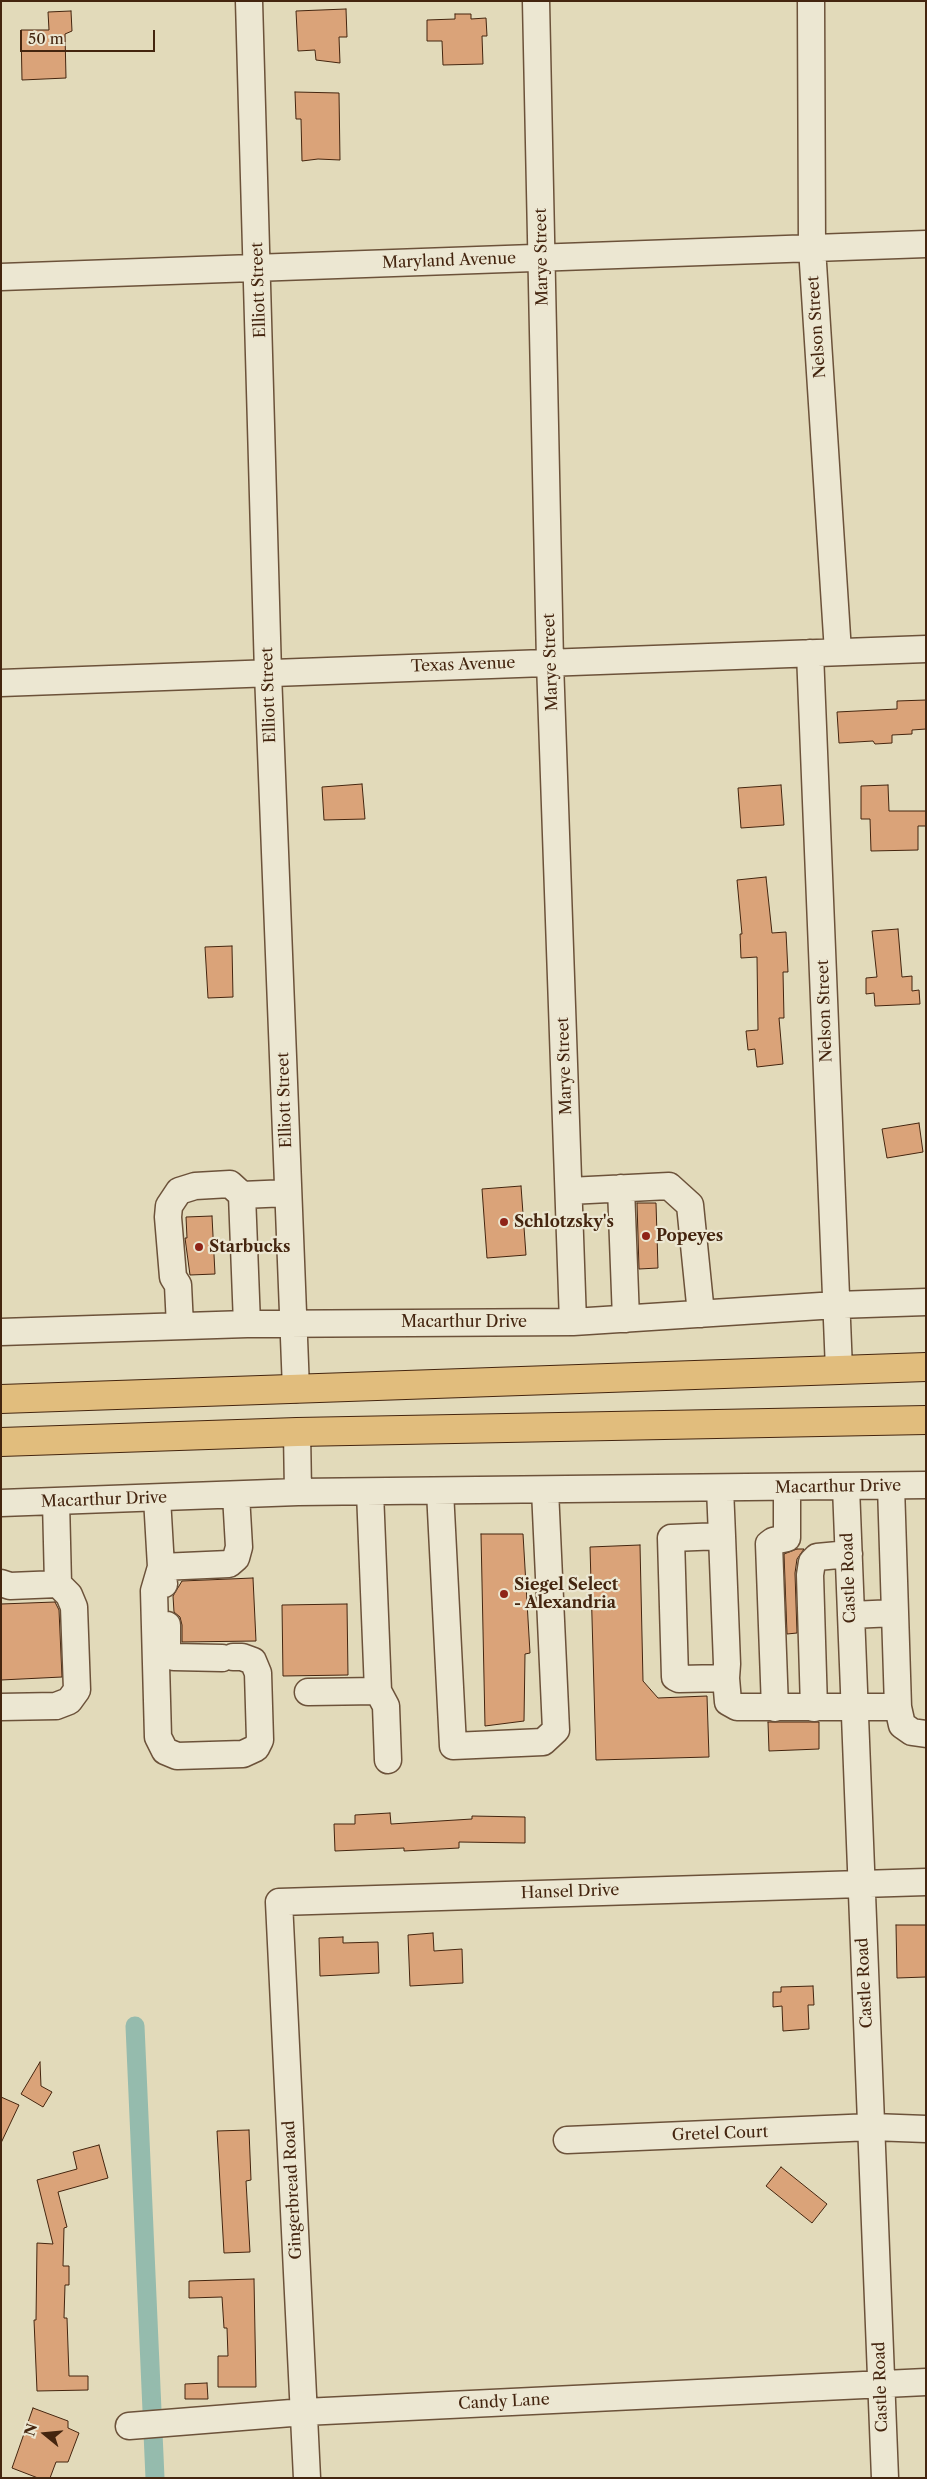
<!DOCTYPE html>
<html>
<head>
<meta charset="utf-8">
<style>
  body { margin:0 }
  #map { position:relative; width:927px; height:2479px; overflow:hidden; background:#e2daba; font-family:"Libre Caslon Text",serif }
  canvas { display:block }
  .frame { position:absolute; inset:0; border:2px solid #44250f; pointer-events:none }
  .north { position:absolute; left:20px; top:2409px; width:50px; height:50px; -webkit-text-stroke:4px #ece7d2; paint-order:stroke; rotate:287deg; font-size:14px; font-weight:700; line-height:20px; text-align:center; color:#44250f }
  .north::after { content:''; display:block; margin:auto; width:18px; height:22px; background:#44250f; clip-path:polygon(50% 0,100% 100%,50% 72%,0 100%) }
  .scale { position:absolute; left:20px; top:30px; width:135px; height:22px; box-sizing:border-box; border:2px solid #44250f; border-top:0; padding-left:6px; font-size:15px; line-height:18px; white-space:nowrap; color:#44250f; -webkit-text-stroke:4px #ece7d2; paint-order:stroke }
</style>
</head>
<body>
<div id="map">
<canvas width="927" height="2479"></canvas>
<div class="frame"></div>
<div class="north">N</div>
<div class="scale">50 m</div>
</div>
<script>
const ctx = document.querySelector('canvas').getContext('2d');
ctx.lineJoin = 'round';
function shape(rows) {
  const path = new Path2D();
  for (const r of rows) {
    path.moveTo(r[0], r[1]);
    for (let i = 2; i < r.length; i += 2) path.lineTo(r[i], r[i + 1]);
  }
  return path;
}
function stroke(path, color, width, dash) {
  ctx.strokeStyle = color;
  ctx.lineWidth = width;
  ctx.lineCap = dash ? 'butt' : 'round';
  ctx.setLineDash(dash || []);
  ctx.stroke(path);
}
function fillPath(path, color) {
  ctx.fillStyle = color;
  ctx.fill(path, 'evenodd');
}
function drawText(font, color, halo, rows, align = 'center') {
  ctx.font = font + ' "Libre Caslon Text",serif';
  ctx.lineWidth = 4.5;
  ctx.setLineDash([]);
  ctx.textBaseline = 'middle';
  ctx.strokeStyle = halo;
  ctx.fillStyle = color;
  for (const [text, x, y, turn = 0] of rows) {
    ctx.save();
    ctx.translate(x, y);
    ctx.rotate((+turn || 0) * Math.PI / 180);
    ctx.textAlign = isNaN(turn) ? turn : align;
    if (halo) ctx.strokeText(text, 0, 0);
    ctx.fillText(text, 0, 0);
    ctx.restore();
  }
}
stroke(shape([
  [135,2026,155,2478]
]), '#95bbad', 19);
const building = shape([
  [346,9,347,37,339,37,340,63,316,60,315,50,298,51,296,11,346,9],
  [71,11,72,31,65,34,66,78,22,80,21,30,49,30,48,12,71,11],
  [455,14,471,14,471,19,486,18,487,36,482,36,483,64,443,65,442,41,427,41,427,20,455,19,455,14],
  [295,92,339,93,340,160,318,159,302,161,301,119,296,119,295,92],
  [926,700,926,729,912,730,912,734,892,735,892,743,875,744,873,741,839,743,837,712,897,709,897,701,926,700],
  [362,784,365,819,324,820,322,787,362,784],
  [781,785,784,825,741,828,738,788,781,785],
  [888,785,889,811,926,811,926,826,918,826,918,850,871,851,870,819,861,819,861,786,888,785],
  [766,877,772,933,786,932,788,972,783,972,784,1018,779,1018,783,1064,757,1067,755,1049,748,1050,746,1031,758,1030,757,957,741,958,740,934,742,934,737,880,766,877],
  [898,929,902,977,912,976,912,991,919,990,920,1004,875,1006,874,993,866,994,866,978,877,977,872,931,898,929],
  [232,946,233,997,208,998,205,947,232,946],
  [919,1123,923,1152,887,1158,882,1129,919,1123],
  [521,1186,526,1255,487,1258,482,1189,521,1186],
  [637,1203,656,1203,658,1268,639,1269,637,1203],
  [212,1216,215,1274,190,1275,185,1238,187,1238,186,1217,212,1216],
  [481,1534,523,1534,530,1653,525,1654,524,1721,485,1726,481,1534],
  [640,1545,643,1681,658,1698,707,1696,709,1757,596,1760,590,1547,640,1545],
  [797,1549,804,1549,797,1559,795,1573,797,1633,787,1634,784,1554,797,1549],
  [253,1578,256,1641,182,1642,182,1625,180,1617,174,1612,173,1596,182,1581,253,1578],
  [55,1602,59,1610,62,1677,1,1680,1,1604,55,1602],
  [347,1604,348,1675,283,1676,282,1605,347,1604],
  [768,1722,819,1722,819,1749,769,1751,768,1722],
  [390,1813,391,1824,472,1819,472,1816,525,1817,525,1843,459,1842,459,1848,404,1851,404,1848,335,1851,334,1824,355,1824,355,1815,390,1813],
  [896,1925,926,1925,926,1977,897,1978,896,1925],
  [433,1933,434,1951,462,1949,463,1983,410,1986,408,1935,433,1933],
  [343,1937,343,1943,378,1942,379,1973,320,1976,319,1938,343,1937],
  [813,1986,814,2005,808,2005,809,2029,783,2031,782,2006,773,2007,773,1992,781,1992,781,1987,813,1986],
  [40,2062,41,2086,52,2092,43,2107,21,2094,40,2062],
  [1,2097,19,2105,1,2143,1,2097],
  [249,2130,251,2180,246,2181,250,2252,224,2253,217,2131,249,2130],
  [99,2145,108,2178,58,2192,67,2227,64,2228,63,2266,69,2266,69,2285,65,2285,64,2318,67,2318,69,2376,88,2376,88,2390,37,2391,34,2320,36,2320,37,2243,53,2244,37,2180,77,2169,73,2152,99,2145],
  [781,2167,827,2204,812,2223,766,2186,781,2167],
  [254,2279,256,2387,218,2387,218,2356,228,2356,227,2328,224,2328,222,2297,189,2298,189,2281,254,2279],
  [207,2383,208,2399,185,2399,185,2384,207,2383],
  [33,2408,68,2421,68,2428,79,2433,68,2462,56,2462,50,2478,38,2478,12,2468,33,2408]
]);
fillPath(building, '#daa379');
stroke(building, '#44250f', 1);
const minor = shape([
  [249,1,268,673,296,1389],
  [536,1,550,662,573,1322],
  [811,1,812,248,838,652],
  [1,277,926,244],
  [810,653,839,1370],
  [1,683,926,649],
  [621,1188,626,1319],
  [569,1191,669,1186,690,1205,701,1314],
  [247,1324,242,1195,288,1193],
  [180,1326,178,1285,173,1277,168,1217,169,1206,179,1191,195,1186,230,1184,242,1195],
  [1,1332,247,1324,573,1322,836,1305,926,1302],
  [297,1432,298,1492],
  [846,1487,885,2478],
  [720,1488,722,1536,727,1664,726,1678,679,1679,675,1677,671,1538,722,1536],
  [440,1491,453,1746,543,1742,556,1730,545,1490],
  [370,1492,378,1691,386,1706,388,1760],
  [157,1498,161,1567,154,1591,158,1737,165,1751,177,1756,243,1754,256,1748,260,1740,258,1673,253,1661,242,1657,233,1657],
  [1,1503,298,1492,926,1485],
  [1,1583,10,1586,58,1584,56,1501],
  [164,1584,161,1567,229,1564,236,1558,239,1547,236,1495],
  [851,1615,895,1613],
  [167,1625,167,1650,174,1657,222,1658],
  [726,1678,728,1702,737,1707,898,1707,891,1486],
  [308,1692,378,1691],
  [1,1707,56,1706,69,1701,77,1690,74,1607,69,1595,58,1584],
  [898,1707,902,1725,912,1732,926,1734],
  [775,1708,769,1544,773,1541,787,1538,787,1488],
  [814,1708,810,1575,812,1562,817,1557,849,1554],
  [567,2140,872,2127,926,2129],
  [129,2426,304,2412,926,2382],
  [307,2478,279,1902,926,1882]
]);
const highway = shape([
  [1,1399,926,1367],
  [1,1442,297,1432,926,1420]
]);
stroke(minor, '#6c523a', 29);
stroke(highway, '#44250f', 30);
stroke(minor, '#ece7d2', 26);
stroke(highway, '#e1bd7d', 28);
for (const [x, y, r, color] of [
  [504,1222,5,"#8f2418"],
  [646,1236,5,"#8f2418"],
  [199,1247,5,"#8f2418"],
  [504,1594,5,"#8f2418"]
]) {
  const dot = new Path2D();
  dot.arc(x, y, r, 0, 2 * Math.PI);
  ctx.fillStyle = color;
  ctx.fill(dot);
  stroke(dot, '#ece7d2', 2);
}
drawText('16px', '#44250f', '#ece7d2', [
  ["Marye Street",542,257,-91],
  ["Maryland Avenue",449,261,-2],
  ["Elliott Street",259,290,-92],
  ["Nelson Street",817,327,-94],
  ["Marye Street",551,662,-92],
  ["Texas Avenue",463,665,-2],
  ["Elliott Street",269,695,-92],
  ["Nelson Street",825,1011,-92],
  ["Marye Street",565,1066,-92],
  ["Elliott Street",285,1100,-92],
  ["Macarthur Drive",464,1322],
  ["Macarthur Drive",838,1487,-1],
  ["Macarthur Drive",104,1500,-2],
  ["Castle Road",849,1578,-92],
  ["Hansel Drive",570,1892,-2],
  ["Castle Road",865,1983,-93],
  ["Gretel Court",720,2134,-2],
  ["Gingerbread Road",293,2190,-93],
  ["Castle Road",881,2387,-92],
  ["Candy Lane",504,2402,-3]
]);
drawText('bold 16px', '#44250f', '#ece7d2', [
  ["Schlotzsky's",514,1222],
  ["Popeyes",656,1236],
  ["Starbucks",209,1247],
  ["Siegel Select",514,1585],
  ["- Alexandria",514,1603]
], 'left');
</script>
</body>
</html>
